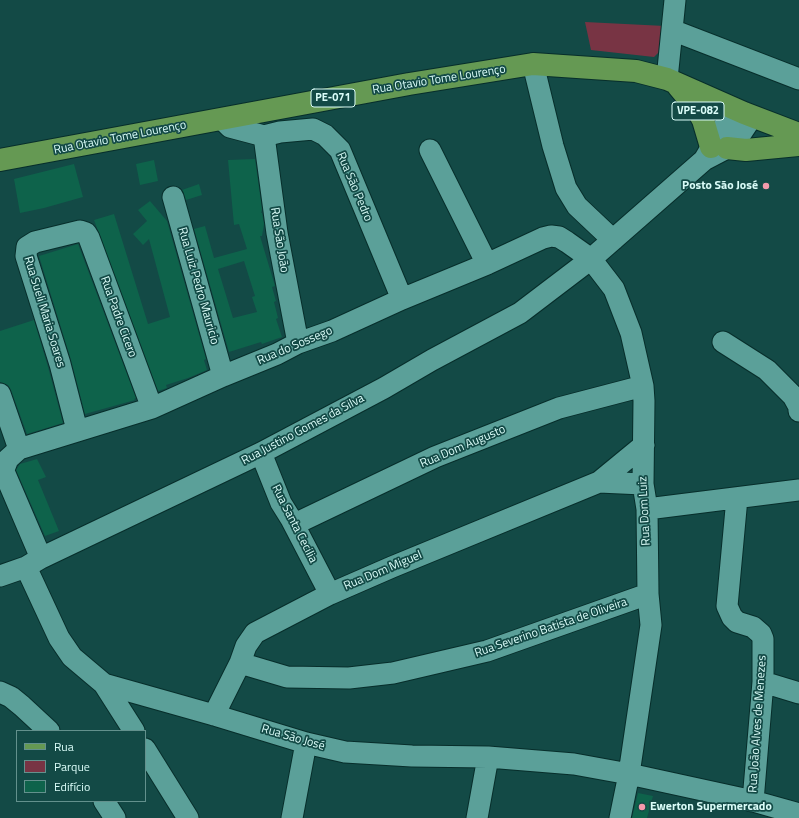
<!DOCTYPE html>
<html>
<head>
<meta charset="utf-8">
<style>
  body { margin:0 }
  #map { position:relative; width:799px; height:818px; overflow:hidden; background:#134a46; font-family:"Titillium Web",sans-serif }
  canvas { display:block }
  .legend { position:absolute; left:16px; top:730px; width:130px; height:72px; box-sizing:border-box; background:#134a46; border:1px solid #63918d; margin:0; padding:5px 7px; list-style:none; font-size:12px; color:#dafcf8 }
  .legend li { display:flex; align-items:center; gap:8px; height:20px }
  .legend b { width:20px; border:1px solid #63918d }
</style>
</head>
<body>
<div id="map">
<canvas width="799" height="818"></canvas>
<ul class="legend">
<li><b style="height:5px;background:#659953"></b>Rua</li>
<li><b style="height:11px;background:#783444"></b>Parque</li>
<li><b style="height:11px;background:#0e634b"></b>Edifício</li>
</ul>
</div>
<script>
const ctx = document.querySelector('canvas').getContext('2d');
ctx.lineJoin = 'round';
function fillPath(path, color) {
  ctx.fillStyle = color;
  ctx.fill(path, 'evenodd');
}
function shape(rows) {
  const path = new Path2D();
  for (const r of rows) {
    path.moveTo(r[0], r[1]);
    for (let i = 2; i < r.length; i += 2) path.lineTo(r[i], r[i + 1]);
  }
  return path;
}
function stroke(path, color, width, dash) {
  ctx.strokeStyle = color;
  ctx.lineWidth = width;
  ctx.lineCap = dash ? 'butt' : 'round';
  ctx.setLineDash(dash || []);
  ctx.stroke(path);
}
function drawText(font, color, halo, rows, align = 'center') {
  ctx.font = font + ' "Titillium Web",sans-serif';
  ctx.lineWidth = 3.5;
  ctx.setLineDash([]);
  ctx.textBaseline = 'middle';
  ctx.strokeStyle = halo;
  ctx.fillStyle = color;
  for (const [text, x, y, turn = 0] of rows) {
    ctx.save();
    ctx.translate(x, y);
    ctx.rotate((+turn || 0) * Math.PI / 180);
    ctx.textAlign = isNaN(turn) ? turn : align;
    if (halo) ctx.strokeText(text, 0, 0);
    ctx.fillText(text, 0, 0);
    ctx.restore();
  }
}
fillPath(shape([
  [585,22,665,26,659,52,654,57,591,50]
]), '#783444');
fillPath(shape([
  [255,159,262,209,261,213,262,213,264,224,262,236,260,236,275,286,272,287,276,301,274,302,278,318,276,319,282,337,262,344,261,342,229,352,194,229,205,226,214,258,247,249,239,224,234,225,228,160],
  [244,261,255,296,252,297,257,312,233,318,218,269],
  [154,160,158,181,140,185,136,164],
  [74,164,83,197,44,208,20,213,14,179],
  [199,184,202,195,186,200,182,190],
  [150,201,167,221,206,359,204,360,207,370,188,378,166,385,167,388,158,391,94,220,114,214,148,324,170,317,149,239,143,245,133,234,147,221,138,210],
  [78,244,136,398,134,399,135,400,85,414,71,360,39,256],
  [34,320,48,367,63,423,27,434,11,390,8,385,0,382,0,331],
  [37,459,46,477,38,480,59,531,45,536,16,470,20,464],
  [638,793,653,796,647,818,632,818]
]), '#0e634b');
const minor = shape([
  [672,30,799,79],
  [533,64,553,146,566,188,577,206,613,240],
  [667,79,675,0],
  [222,119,230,127,264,136,280,132,313,129,325,135,340,150,402,299],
  [264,136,277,233,298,343],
  [430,150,487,264],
  [173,197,223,376],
  [723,342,767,370,793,396,799,407,799,411],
  [0,394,19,449],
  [77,430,60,364,26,256,27,247,35,242,80,231,86,233,89,238,152,408],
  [261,453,281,503,291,519,330,594],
  [599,482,643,484],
  [737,498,727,606,732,617,737,622,753,627,761,634,763,639,763,682,753,801],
  [647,509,799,490],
  [291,519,296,522,299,522,435,457,559,408,643,386],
  [41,558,5,474,4,469,8,459,19,449,152,408,223,376,277,354,298,343,332,331,402,299,487,264,543,238,551,236,559,237,567,242,591,259,614,289,631,333,643,386,644,401,643,484,647,509,648,594,651,625,629,774,620,818],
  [26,567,59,638,72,657,104,684,214,715,306,743,345,752,412,756,488,757,574,764,629,774,753,801,799,814],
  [0,576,26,567,41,558,261,453,384,388,432,360,520,313,591,259,704,160,727,148,736,141,748,123,744,113,734,115,722,129,704,160],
  [240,663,287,677,349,678,393,673,487,651,648,594],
  [763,682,799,693],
  [104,684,134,731],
  [0,692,11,697,22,706,49,731],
  [214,715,240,663,246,646,255,633,330,594,392,567,599,482,644,445],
  [145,749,188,818],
  [104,801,115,818],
  [292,818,306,743],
  [477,818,488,757]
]);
const major = shape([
  [678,86,697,109,703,120,711,147],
  [727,148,746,150,799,145],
  [0,160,409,84,533,64,636,71,667,79,744,113,799,134]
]);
stroke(minor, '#072e2b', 23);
stroke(major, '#072e2b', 24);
stroke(minor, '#5ba099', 21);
stroke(major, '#659953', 22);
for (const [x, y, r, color] of [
  [766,186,4,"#f39aab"],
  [642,807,4,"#f39aab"]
]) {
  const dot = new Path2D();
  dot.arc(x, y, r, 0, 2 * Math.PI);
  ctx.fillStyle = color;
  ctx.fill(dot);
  stroke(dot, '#134a46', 1.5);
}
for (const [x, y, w] of [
  [333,98,44],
  [698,111,52]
]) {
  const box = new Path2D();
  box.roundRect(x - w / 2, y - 9, w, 18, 3);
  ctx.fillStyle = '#134a46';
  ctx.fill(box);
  stroke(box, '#dafcf8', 1);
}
drawText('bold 11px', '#dafcf8', null, [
  ["PE-071",333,98],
  ["VPE-082",698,111]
]);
drawText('12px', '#dafcf8', '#134a46', [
  ["Rua Otavio Tome Lourenço",439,80,-9],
  ["Rua Otavio Tome Lourenço",120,138,-11],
  ["Rua São Pedro",354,187,67],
  ["Rua São João",279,240,81],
  ["Rua Luiz Pedro Mauricio",198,286,74],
  ["Rua Sueli Maria Soares",44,312,73],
  ["Rua Padre Cicero",118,317,70],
  ["Rua do Sossego",295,346,-23],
  ["Rua Justino Gomes da Silva",303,430,-28],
  ["Rua Dom Augusto",463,447,-23],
  ["Rua Dom Luiz",645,511,-93],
  ["Rua Santa Cecilia",294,524,63],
  ["Rua Dom Miguel",383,571,-23],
  ["Rua Severino Batista de Oliveira",551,628,-19],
  ["Rua João Alves de Menezes",758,724,-86],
  ["Rua São José",293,738,16]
]);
drawText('bold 12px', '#dafcf8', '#134a46', [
  ["Posto São José",758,186],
  ["Ewerton Supermercado",650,807,"left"]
], 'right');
</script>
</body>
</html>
